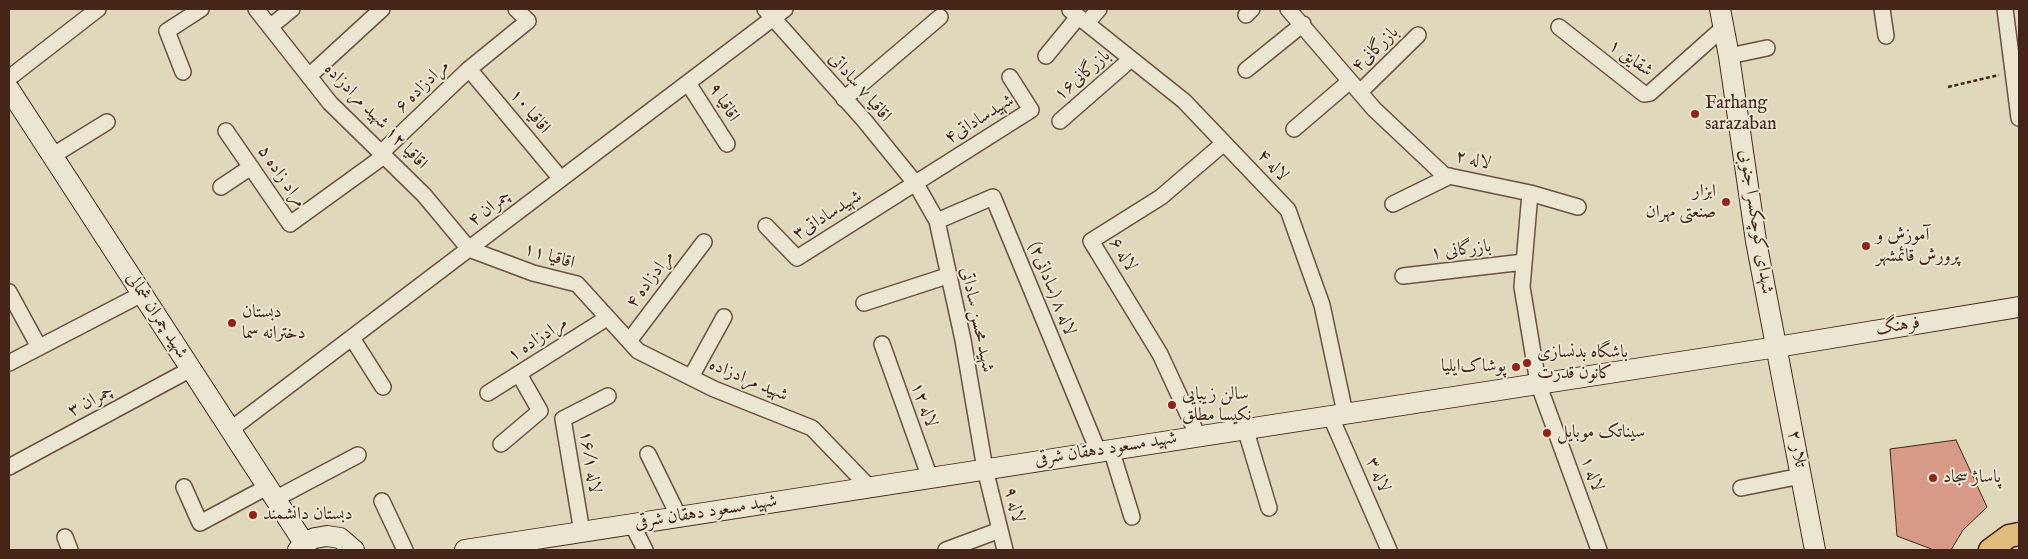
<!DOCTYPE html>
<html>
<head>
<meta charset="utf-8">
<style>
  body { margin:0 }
  #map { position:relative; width:2028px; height:559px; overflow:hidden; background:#e0d8ba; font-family:"IM FELL English",serif }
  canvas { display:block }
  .frame { position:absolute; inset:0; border:10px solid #442517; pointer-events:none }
</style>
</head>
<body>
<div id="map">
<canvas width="2028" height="559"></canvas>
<div class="frame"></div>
</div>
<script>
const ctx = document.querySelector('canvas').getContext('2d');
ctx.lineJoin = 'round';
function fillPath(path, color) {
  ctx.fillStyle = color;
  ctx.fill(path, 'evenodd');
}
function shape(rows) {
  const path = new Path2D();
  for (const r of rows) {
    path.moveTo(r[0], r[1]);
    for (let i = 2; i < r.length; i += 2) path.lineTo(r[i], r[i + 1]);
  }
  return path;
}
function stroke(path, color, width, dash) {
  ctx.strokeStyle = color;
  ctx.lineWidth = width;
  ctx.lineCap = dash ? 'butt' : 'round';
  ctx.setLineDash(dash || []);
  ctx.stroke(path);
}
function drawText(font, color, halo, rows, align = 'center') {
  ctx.font = font + ' "IM FELL English",Amiri,serif';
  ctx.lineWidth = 4;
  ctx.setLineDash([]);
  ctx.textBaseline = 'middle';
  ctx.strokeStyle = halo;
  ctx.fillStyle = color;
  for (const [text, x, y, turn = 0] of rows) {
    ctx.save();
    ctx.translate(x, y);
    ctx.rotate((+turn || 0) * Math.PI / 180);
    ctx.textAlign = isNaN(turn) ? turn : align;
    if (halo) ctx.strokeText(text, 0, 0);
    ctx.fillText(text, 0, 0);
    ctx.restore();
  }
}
const building = shape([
  [1956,440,1987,507,1963,530,1951,550,1934,550,1897,536,1890,449,1956,440]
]);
fillPath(building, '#d79a87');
stroke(building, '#442517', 1);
const minor = shape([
  [256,9,330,103,424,195,469,249,533,273,577,284,638,351,714,389,812,428,869,487],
  [765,9,864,120,916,184,937,221,963,340,985,469,1005,550],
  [1288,9,1374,109,1444,175,1530,193,1578,207],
  [1882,9,1886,36],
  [2005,9,2019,118],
  [1070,10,1184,101,1288,210,1322,305,1345,413],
  [1246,15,1252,9],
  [1087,23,1099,9],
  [270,27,292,9],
  [1559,27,1644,94,1650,93,1724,27],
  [1046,56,1078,17],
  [1729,56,1767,48],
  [469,69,561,179],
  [1246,70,1303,24],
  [183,72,167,31,201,9],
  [309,76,382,9],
  [9,78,98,9],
  [688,83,727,144],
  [1360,92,1418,35],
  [844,99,940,17],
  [1060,121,1131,59],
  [1294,129,1350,81],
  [226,131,290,224,384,156],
  [381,153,469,69,528,21,516,9],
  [52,156,107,122],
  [221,187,251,167],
  [1530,193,1522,287,1538,383,1599,550],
  [1393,204,1450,176],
  [937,221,993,197,1098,451],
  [766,226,797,258,1031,110,1010,77],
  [1403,276,1524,262],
  [9,292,39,347],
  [864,303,947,276],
  [352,338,383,387],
  [629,341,704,242],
  [882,344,930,478],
  [9,363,142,294],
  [691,377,724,317],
  [488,393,607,318],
  [1330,415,1389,550],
  [1245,428,1269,508],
  [230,430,785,9],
  [1198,436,1160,354,1091,241,1161,197,1224,143],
  [501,444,540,411,519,374],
  [1111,449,1132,517],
  [648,454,679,517],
  [9,467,191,369],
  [184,487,200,523,267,487],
  [1741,488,1801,476],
  [275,499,358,455],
  [382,501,405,550],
  [632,524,645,550],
  [582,532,563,419,608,396],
  [65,537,70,550],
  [946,550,1000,530]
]);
const secondary = shape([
  [1720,9,1729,56,1756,241,1815,550],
  [9,89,304,543],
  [298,550,304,543,315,538,327,536,340,538,354,550],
  [465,550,1777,347,2019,307]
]);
const primary = shape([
  [1990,550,2009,536,2019,534]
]);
stroke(minor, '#6b5240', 18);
stroke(secondary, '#442517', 22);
stroke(primary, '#442517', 25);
stroke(shape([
  [1948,87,1999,75]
]), '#442517', 2.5, [4, 2.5]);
stroke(minor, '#ebe6d2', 15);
stroke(secondary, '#ebe6d2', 20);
stroke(primary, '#e0bc7d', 22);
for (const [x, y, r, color] of [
  [1695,114,5,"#8f2418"],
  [1726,202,5,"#8f2418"],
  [1866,246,5,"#8f2418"],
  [232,323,5,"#8f2418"],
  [1527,363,5,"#8f2418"],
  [1516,367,5,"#8f2418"],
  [1172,405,5,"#8f2418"],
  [1547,433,5,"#8f2418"],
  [1933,478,5,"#8f2418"],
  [253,515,5,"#8f2418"]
]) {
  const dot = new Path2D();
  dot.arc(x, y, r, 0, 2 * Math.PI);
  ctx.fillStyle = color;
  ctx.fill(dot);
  stroke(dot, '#ebe6d2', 2);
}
drawText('18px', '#442517', '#ebe6d2', [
  ["بازرگانی۴",1376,50,-44],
  ["شقایق ۱",1630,59,36],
  ["بازرگانی۱۶",1083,76,-41],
  ["مرادزاده ۶",423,87,-44],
  ["اقاقیا ۷ ساداتی",859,88,49],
  ["اقاقیا ۹",723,103,58],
  ["اقاقیا ۱۰",529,112,50],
  ["اقاقیا ۱۲ شهید مرادزاده",375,117,46],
  ["شهیدساداتی۴",980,120,-32],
  ["لاله ۲",1473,161,13],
  ["لاله ۴",1272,166,47],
  ["مراد زاده ۵",281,177,55],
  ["چمران ۴",490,209,-37],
  ["شهیدساداتی۳",828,216,-32],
  ["شهدای کوچکسرا جنوبی",1755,222,81],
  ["بازرگانی ۱",1461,251,-7],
  ["لاله ۶",1122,255,58],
  ["اقاقیا ۱۱",549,257,17],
  ["مرادزاده ۴",651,280,-53],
  ["لاله ۸ (ساداتی۲)",1051,289,68],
  ["شهید چمران شمالی",156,316,57],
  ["شهید محسن ساداتی",976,320,78],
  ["فرهنگ",1898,327,-9],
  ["مرادزاده ۱",538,340,-33],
  ["شهید مرادزاده",748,381,23],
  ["چمران ۳",91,402,-28],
  ["لاله ۱۲",923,405,70],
  ["تلار ۲",1796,449,79],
  ["شهید مسعود دهقان شرقی",1106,450,-9],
  ["لاله ۱۶/۱",589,462,81],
  ["لاله ۱",1591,474,70],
  ["لاله ۳",1377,475,67],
  ["لاله ۹",1013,505,76],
  ["شهید مسعود دهقان شرقی",706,513,-9]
]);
drawText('18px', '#442517', '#ebe6d2', [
  ["Farhang",1705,104],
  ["sarazaban",1705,125],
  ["ابزار",1716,192,"right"],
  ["صنعتی مهران",1716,213,"right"],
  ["آموزش و",1876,236],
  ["پرورش قائمشهر",1876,257],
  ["دبستان",242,313],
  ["دخترانه سما",242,334],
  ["باشگاه بدنسازی",1537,353],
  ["کانون قدرت",1537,374],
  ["پوشاک‌ایلیا",1506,367,"right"],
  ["سالن زیبایی",1182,395],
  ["نکیسا مطلق",1182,416],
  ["سیناتک موبایل",1557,433],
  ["پاساژ سجاد",1943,478],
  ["دبستان دانشمند",263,515]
], 'left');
</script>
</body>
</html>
